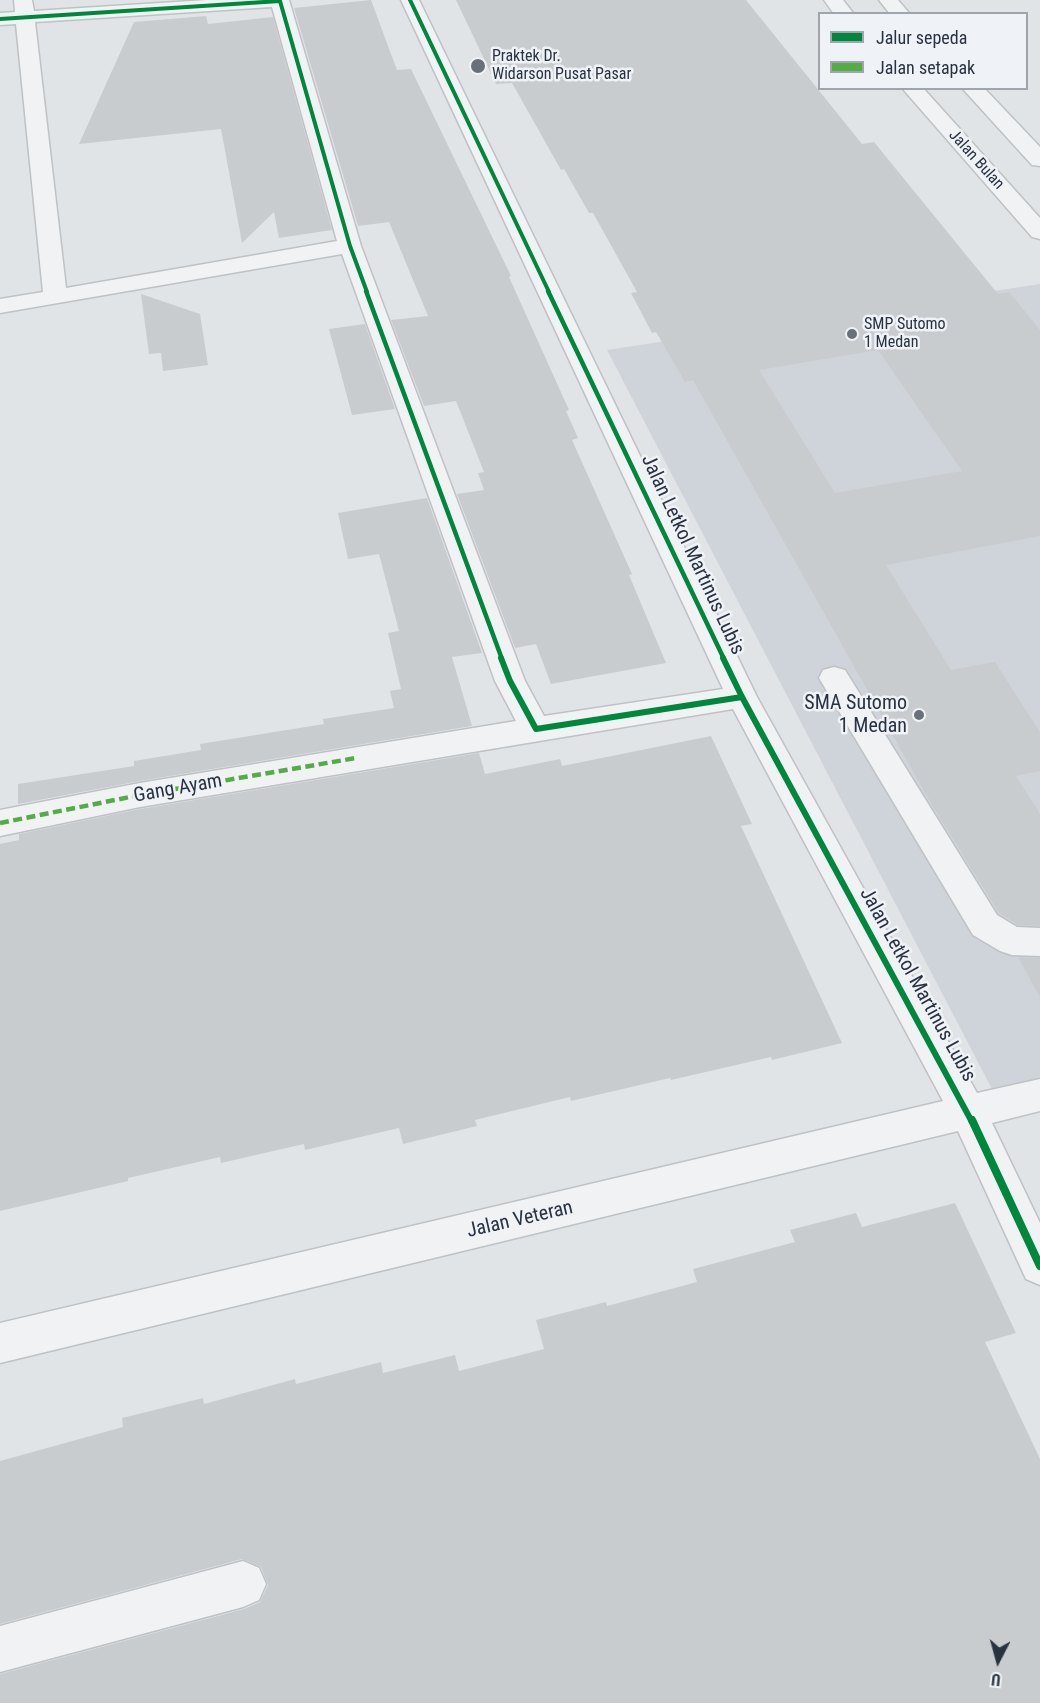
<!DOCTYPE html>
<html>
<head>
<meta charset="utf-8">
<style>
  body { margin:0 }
  #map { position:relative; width:1040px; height:1703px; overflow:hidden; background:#e1e4e7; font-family:"Roboto Condensed",sans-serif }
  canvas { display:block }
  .legend { position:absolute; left:818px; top:12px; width:210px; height:78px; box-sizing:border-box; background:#eff2f6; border:2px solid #9fa5ad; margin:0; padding:8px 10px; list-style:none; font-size:18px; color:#283240 }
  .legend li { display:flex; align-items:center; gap:12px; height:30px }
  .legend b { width:30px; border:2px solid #9fa5ad }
  .north { position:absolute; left:968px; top:1631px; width:60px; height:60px; -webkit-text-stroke:4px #eff2f6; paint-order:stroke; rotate:186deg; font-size:16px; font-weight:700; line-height:24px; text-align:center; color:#283240 }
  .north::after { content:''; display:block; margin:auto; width:21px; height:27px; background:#283240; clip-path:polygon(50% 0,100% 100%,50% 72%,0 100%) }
</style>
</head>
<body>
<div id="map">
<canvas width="1040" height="1703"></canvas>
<ul class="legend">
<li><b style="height:8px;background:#00873e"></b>Jalur sepeda</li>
<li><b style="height:8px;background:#53ac46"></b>Jalan setapak</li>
</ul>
<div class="north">U</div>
</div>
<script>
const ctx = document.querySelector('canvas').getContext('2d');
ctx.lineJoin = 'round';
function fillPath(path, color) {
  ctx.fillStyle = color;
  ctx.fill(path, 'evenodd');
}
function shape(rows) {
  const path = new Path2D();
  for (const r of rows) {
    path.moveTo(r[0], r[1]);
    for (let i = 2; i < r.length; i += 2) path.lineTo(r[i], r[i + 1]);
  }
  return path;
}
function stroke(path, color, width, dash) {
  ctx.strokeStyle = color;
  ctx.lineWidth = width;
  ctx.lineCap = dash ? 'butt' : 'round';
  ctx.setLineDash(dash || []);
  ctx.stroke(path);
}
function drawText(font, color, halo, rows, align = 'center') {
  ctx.font = font + ' "Roboto Condensed",sans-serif';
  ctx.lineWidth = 5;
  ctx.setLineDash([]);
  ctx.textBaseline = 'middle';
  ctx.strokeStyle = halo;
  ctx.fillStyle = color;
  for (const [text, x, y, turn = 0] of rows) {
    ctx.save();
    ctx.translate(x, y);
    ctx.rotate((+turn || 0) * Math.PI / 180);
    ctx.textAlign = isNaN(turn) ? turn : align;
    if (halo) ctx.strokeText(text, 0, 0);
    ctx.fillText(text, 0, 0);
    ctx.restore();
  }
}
fillPath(shape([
  [1040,284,1040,1080,993,1091,607,350]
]), '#cfd4da');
fillPath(shape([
  [371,0,397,70,411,69,511,276,509,277,569,410,566,411,578,438,572,440,632,574,629,575,666,663,551,684,536,644,515,648,457,494,484,490,478,473,484,472,456,401,424,406,391,320,428,316,389,222,358,226,294,8],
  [456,0,746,0,862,144,874,142,998,294,1009,292,1040,330,1040,536,886,565,951,670,995,662,1040,732,1040,771,1016,776,1040,814,1040,926,1018,925,999,913,933,807,693,380,685,382,656,332,652,333,631,293,637,292,593,213,589,213,564,169,561,170,512,83,496,84],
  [878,350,962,471,835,493,759,370],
  [206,16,208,24,273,17,332,230,279,238,274,212,242,243,221,129,79,144,134,22],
  [141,294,200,314,208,365,163,371,161,353,149,354],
  [365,324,395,409,352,415,329,329],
  [427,498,482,653,452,657,472,726,140,781,18,804,18,784,134,766,134,761,201,750,200,744,324,724,323,719,394,708,390,691,401,689,388,633,399,631,379,554,348,559,338,513],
  [711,736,752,824,741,826,842,1043,772,1060,771,1057,671,1080,670,1078,571,1101,570,1097,475,1120,477,1126,403,1144,399,1128,305,1150,304,1144,221,1163,220,1157,128,1178,128,1181,0,1211,0,844,19,840,19,834,140,809,479,753,485,774,560,759,562,766],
  [1018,957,1040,958,1040,997],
  [955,1203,1016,1333,985,1342,1040,1459,1040,1703,0,1703,0,1674,244,1609,260,1602,268,1585,261,1567,242,1559,0,1624,0,1461,123,1427,122,1418,203,1398,204,1404,295,1379,296,1384,381,1362,383,1373,455,1355,459,1371,544,1349,536,1320,606,1302,607,1306,697,1282,693,1269,795,1242,790,1230,856,1213,862,1227]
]), '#c9cccf');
const minor = shape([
  [14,0,32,0,34,11,207,0,289,0,361,246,525,681,544,716,723,689,401,0,419,0,757,697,977,1093,1040,1079,1040,1111,992,1123,1040,1223,1040,1285,1026,1279,958,1131,0,1363,0,1323,943,1101,733,709,140,807,0,836,0,810,140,783,516,721,495,681,342,254,0,313,0,299,43,292,16,24,0,25,0,13,15,12,14,0],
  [272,7,337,241,66,288,35,22,272,7],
  [824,0,843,0,854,14,834,14,824,0],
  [879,0,898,0,910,14,890,14,879,0],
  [902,88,923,88,1040,218,1040,239,1032,237,902,88],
  [962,88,984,88,1040,147,1040,166,1032,165,962,88],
  [834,667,845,670,997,915,1017,927,1040,928,1040,956,1012,955,1000,951,973,935,819,678,823,670,834,667],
  [243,1561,259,1568,266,1584,259,1600,243,1607,0,1672,0,1626,243,1561]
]);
stroke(minor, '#bfc2c5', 3);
fillPath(minor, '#f1f2f3');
stroke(shape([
  [0,823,140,795,356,758]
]), '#53ac46', 4.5, [9, 4.5]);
stroke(shape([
  [410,0,549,292],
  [0,19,280,1,350,246,367,292]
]), '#00873e', 4);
stroke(shape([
  [366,291,502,659],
  [548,291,724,659]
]), '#00873e', 4.5);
stroke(shape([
  [501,658,510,681,536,729,742,697],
  [723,658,742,697,972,1122]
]), '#00873e', 6);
stroke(shape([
  [972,1120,1040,1266]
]), '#00873e', 8);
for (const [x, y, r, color] of [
  [478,66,8,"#69707a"],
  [852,334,6,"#69707a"],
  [919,715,6,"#69707a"]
]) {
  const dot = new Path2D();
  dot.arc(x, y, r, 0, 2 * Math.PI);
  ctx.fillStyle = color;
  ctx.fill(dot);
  stroke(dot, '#eff2f6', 2);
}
drawText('16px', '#283240', '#eff2f6', [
  ["Praktek Dr.",492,57],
  ["Widarson Pusat Pasar",492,75],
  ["SMP Sutomo",864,325],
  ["1 Medan",864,343]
], 'left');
drawText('16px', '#283240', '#eff2f6', [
  ["Jalan Bulan",976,160,48]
]);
drawText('20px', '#283240', '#eff2f6', [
  ["Jalan Letkol Martinus Lubis",692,555,65],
  ["Gang Ayam",178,789,-10],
  ["Jalan Letkol Martinus Lubis",917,985,61],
  ["Jalan Veteran",520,1220,-13]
]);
drawText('20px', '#283240', '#eff2f6', [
  ["SMA Sutomo",907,704],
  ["1 Medan",907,727]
], 'right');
</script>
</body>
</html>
